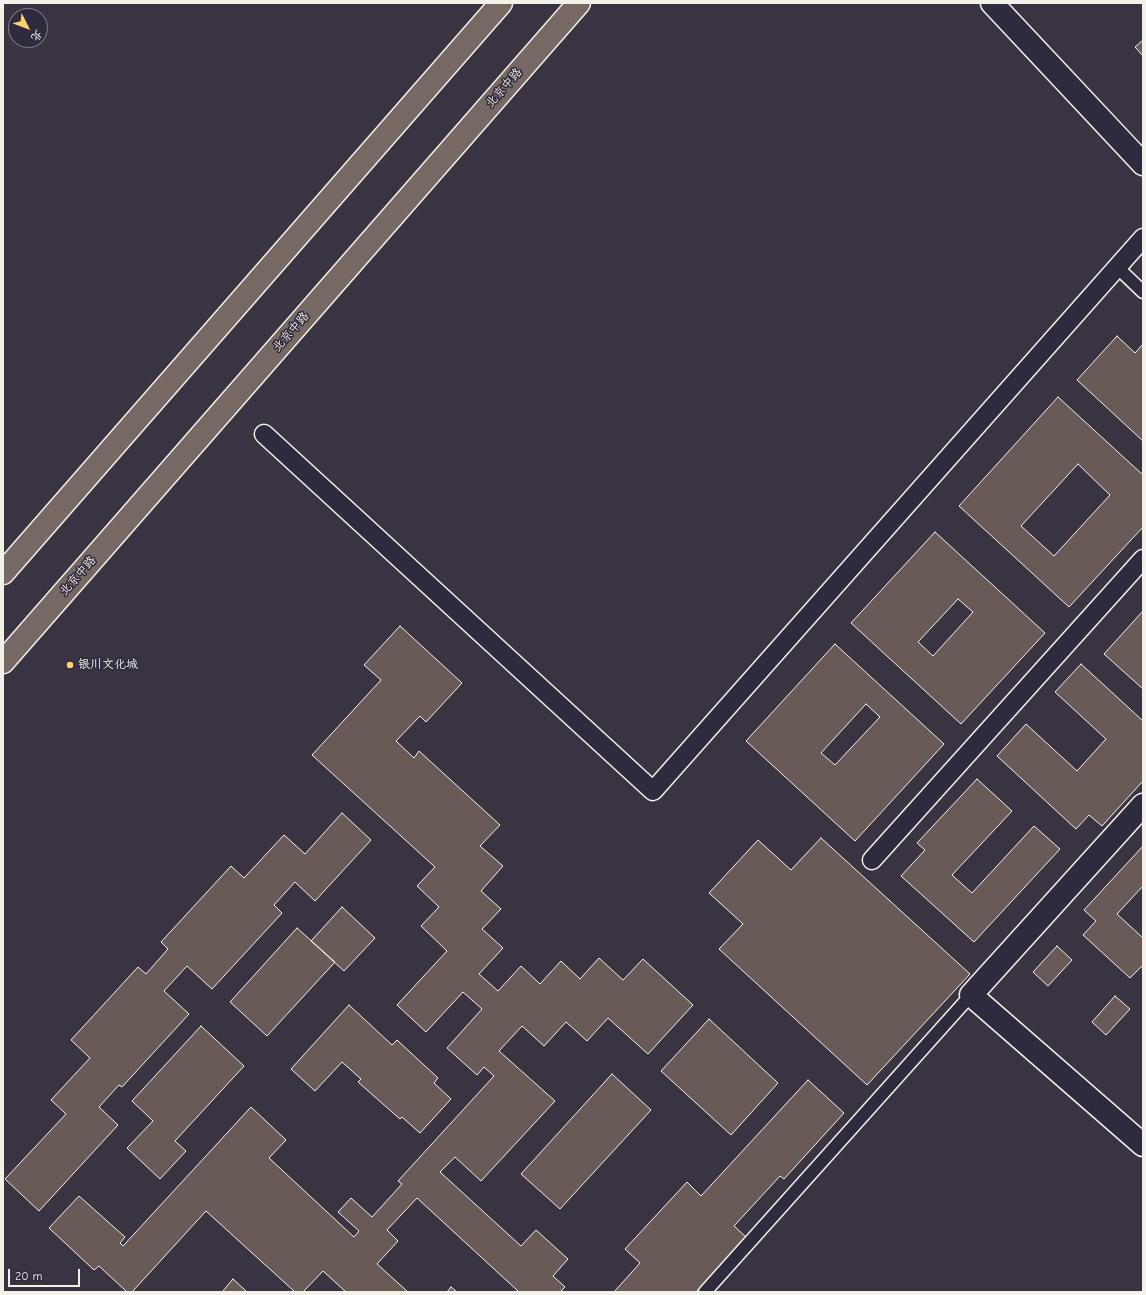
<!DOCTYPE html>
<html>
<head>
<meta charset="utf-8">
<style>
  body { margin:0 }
  #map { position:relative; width:1146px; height:1295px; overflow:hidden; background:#3a3442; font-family:"Comic Neue","LXGW WenKai TC",sans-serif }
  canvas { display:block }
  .frame { position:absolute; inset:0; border:4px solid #f4f1e8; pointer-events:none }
  .north { position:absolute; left:8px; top:8px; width:40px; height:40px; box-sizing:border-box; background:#2f2a3d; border:1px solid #7e7a81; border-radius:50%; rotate:132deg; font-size:11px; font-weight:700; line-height:16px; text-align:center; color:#f4f1e8 }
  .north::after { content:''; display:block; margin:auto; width:14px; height:18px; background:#ffd166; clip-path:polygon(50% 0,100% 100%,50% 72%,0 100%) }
  .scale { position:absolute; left:8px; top:1269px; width:72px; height:18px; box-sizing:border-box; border:2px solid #f4f1e8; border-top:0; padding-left:5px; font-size:12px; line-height:14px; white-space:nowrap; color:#f4f1e8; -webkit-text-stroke:3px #2f2a3d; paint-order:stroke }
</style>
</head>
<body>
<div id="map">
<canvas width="1146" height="1295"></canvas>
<div class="frame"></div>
<div class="north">北</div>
<div class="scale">20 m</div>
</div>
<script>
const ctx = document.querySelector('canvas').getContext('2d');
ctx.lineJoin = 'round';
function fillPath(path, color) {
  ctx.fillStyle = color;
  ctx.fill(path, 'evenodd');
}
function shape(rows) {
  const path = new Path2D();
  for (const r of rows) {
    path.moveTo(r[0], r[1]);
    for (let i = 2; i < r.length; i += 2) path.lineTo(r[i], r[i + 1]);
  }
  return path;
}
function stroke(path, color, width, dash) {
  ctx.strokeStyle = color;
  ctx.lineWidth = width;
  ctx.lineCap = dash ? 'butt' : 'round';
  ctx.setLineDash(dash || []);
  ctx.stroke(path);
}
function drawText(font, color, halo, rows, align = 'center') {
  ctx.font = font + ' "Comic Neue","LXGW WenKai TC",sans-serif';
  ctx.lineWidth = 3;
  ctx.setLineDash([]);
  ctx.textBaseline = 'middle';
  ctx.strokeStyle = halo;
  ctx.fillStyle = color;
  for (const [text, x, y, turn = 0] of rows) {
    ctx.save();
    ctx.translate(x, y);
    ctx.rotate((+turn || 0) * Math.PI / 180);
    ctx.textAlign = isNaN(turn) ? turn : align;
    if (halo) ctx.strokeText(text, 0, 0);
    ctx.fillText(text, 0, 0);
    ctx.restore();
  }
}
const building = shape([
  [1143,40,1143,56,1135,47,1143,40],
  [1117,336,1135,353,1143,344,1143,441,1077,380,1117,336],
  [1058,397,1143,475,1143,527,1069,607,959,506,1058,397],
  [1078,464,1110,495,1054,556,1021,526,1078,464],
  [935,532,1045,633,961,724,851,623,935,532],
  [958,599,973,612,933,656,918,642,958,599],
  [1143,611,1143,689,1104,654,1143,611],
  [400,626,462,683,426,722,420,716,396,741,414,758,419,751,500,825,480,846,503,866,481,891,501,909,482,929,503,948,479,974,498,991,521,966,540,984,561,961,580,979,599,958,623,980,643,959,693,1005,648,1054,608,1018,587,1041,566,1022,544,1046,522,1026,499,1051,555,1101,481,1181,455,1157,440,1172,521,1246,536,1230,568,1259,553,1276,565,1287,560,1292,519,1292,417,1198,387,1230,398,1241,377,1264,408,1292,346,1292,323,1271,303,1292,295,1292,206,1211,132,1292,127,1292,99,1266,94,1270,49,1228,79,1196,125,1237,120,1243,123,1246,251,1107,286,1140,269,1158,354,1237,359,1231,338,1212,351,1198,372,1217,402,1184,398,1181,494,1076,484,1067,477,1075,447,1048,482,1009,463,992,426,1032,397,1005,447,951,421,926,439,907,417,886,435,867,312,755,381,680,364,665,400,626],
  [835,644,944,744,855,841,746,741,835,644],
  [866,704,880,717,835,765,821,753,866,704],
  [1081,664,1143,721,1143,781,1102,826,1089,815,1076,829,997,756,1026,724,1077,771,1106,739,1055,692,1081,664],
  [977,779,1012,811,952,875,972,893,1034,826,1060,849,974,942,901,876,925,850,917,843,977,779],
  [342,813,371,840,315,901,295,882,274,905,282,913,212,989,187,966,164,991,189,1014,122,1087,119,1085,99,1107,118,1125,39,1211,5,1179,66,1114,51,1100,90,1058,71,1040,138,967,146,974,168,949,161,942,231,866,244,878,284,835,305,854,342,813],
  [821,838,970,974,867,1085,719,949,743,924,709,893,758,840,791,870,821,838],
  [1143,846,1143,886,1117,914,1143,938,1143,967,1142,966,1130,978,1083,935,1096,921,1084,910,1143,846],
  [342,907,375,938,344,971,311,941,342,907],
  [297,928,335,962,267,1036,230,1002,297,928],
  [1057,946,1072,960,1048,986,1033,972,1057,946],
  [1115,996,1130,1009,1106,1035,1092,1022,1115,996],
  [349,1005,392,1045,397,1040,438,1078,434,1083,451,1099,420,1133,402,1117,400,1119,358,1082,361,1079,342,1062,315,1091,291,1069,349,1005],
  [709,1019,778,1083,731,1135,661,1071,709,1019],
  [201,1026,244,1066,175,1141,186,1151,160,1179,127,1148,153,1121,132,1101,201,1026],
  [612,1074,651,1110,560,1209,521,1174,612,1074],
  [808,1080,844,1113,784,1179,780,1176,734,1226,746,1237,696,1292,614,1292,640,1263,625,1249,687,1182,701,1196,808,1080],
  [233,1279,247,1292,222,1292,233,1279],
  [451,1287,457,1292,447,1292,451,1287]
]);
fillPath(building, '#685a56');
stroke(building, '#f4f1e8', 1);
const service = shape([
  [1117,267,1143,292],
  [705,1292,971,995]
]);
const pedestrian = shape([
  [264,434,653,791,1143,238],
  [872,860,1143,559]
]);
const minor = shape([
  [992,3,1143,164],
  [1143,805,971,995,1143,1145]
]);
const primary = shape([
  [3,573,501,3],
  [3,662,579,3]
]);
stroke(service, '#f4f1e8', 15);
stroke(pedestrian, '#f4f1e8', 21);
stroke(minor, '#f4f1e8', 25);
stroke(primary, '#f4f1e8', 25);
stroke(service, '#2f2a3d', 12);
stroke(pedestrian, '#2f2a3d', 18);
stroke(minor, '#2f2a3d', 22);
stroke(primary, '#766964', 22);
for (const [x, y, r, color] of [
  [70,665,4,"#ffd166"]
]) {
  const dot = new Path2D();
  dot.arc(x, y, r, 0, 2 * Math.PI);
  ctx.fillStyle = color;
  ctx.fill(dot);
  stroke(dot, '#2f2a3d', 1.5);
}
drawText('12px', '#f4f1e8', '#2f2a3d', [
  ["北京中路",504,88,-49],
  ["北京中路",291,332,-49],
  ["北京中路",78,576,-49]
]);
drawText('12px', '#f4f1e8', '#2f2a3d', [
  ["银川文化城",78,665]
], 'left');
</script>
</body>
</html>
